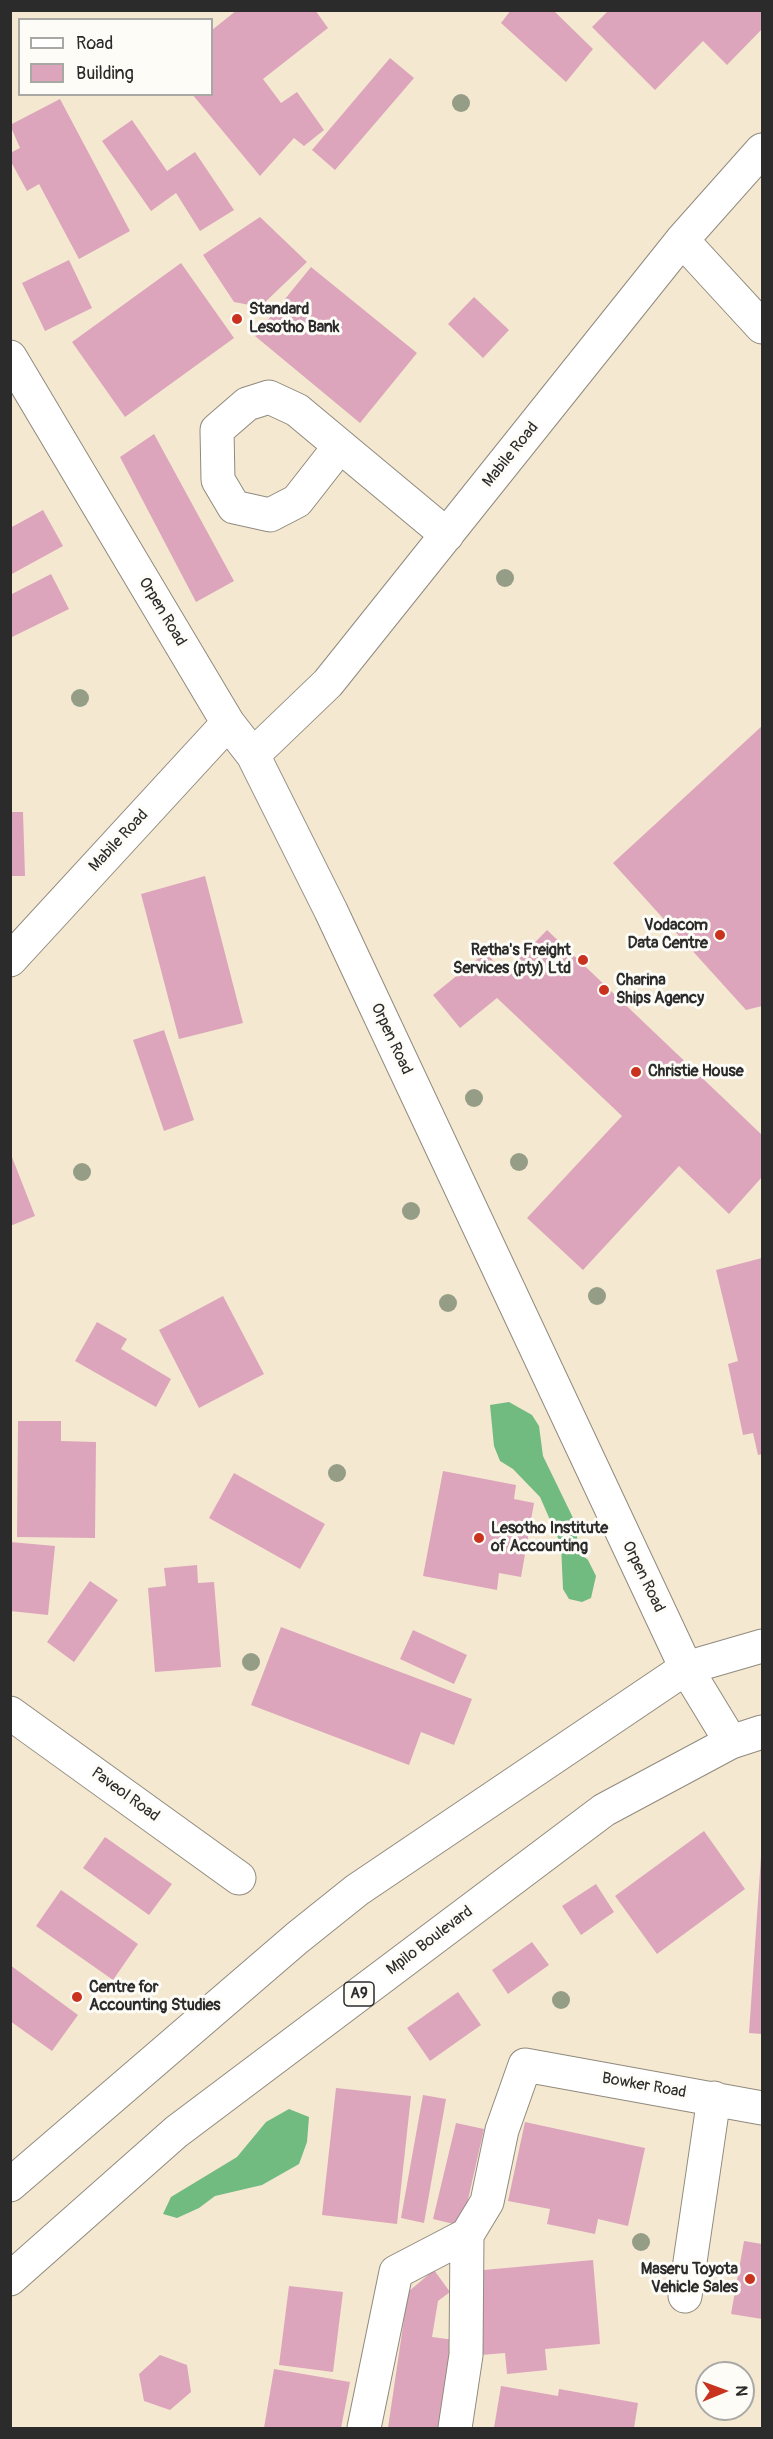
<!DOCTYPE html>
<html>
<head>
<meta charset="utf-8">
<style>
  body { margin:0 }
  #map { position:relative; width:773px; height:2439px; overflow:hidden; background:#f4e8d0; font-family:Pangolin,sans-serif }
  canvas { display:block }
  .frame { position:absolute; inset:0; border:12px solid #2b2b2b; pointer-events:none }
  .legend { position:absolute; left:18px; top:18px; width:195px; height:78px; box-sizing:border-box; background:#fdfcf7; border:2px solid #a9a8a5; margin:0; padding:8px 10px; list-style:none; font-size:18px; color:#2b2b2b }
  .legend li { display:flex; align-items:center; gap:12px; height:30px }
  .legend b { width:30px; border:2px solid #a9a8a5 }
  .north { position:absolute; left:695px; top:2361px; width:60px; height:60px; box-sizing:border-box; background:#fdfcf7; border:2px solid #a9a8a5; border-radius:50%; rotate:89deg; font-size:16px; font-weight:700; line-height:24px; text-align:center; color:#2b2b2b }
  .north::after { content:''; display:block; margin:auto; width:21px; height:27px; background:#c8321e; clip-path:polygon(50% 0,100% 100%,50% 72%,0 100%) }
</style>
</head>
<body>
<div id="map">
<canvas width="773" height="2439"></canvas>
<div class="frame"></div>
<ul class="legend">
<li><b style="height:8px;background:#fff"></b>Road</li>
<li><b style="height:16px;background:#dca5bc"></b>Building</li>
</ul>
<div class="north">N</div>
</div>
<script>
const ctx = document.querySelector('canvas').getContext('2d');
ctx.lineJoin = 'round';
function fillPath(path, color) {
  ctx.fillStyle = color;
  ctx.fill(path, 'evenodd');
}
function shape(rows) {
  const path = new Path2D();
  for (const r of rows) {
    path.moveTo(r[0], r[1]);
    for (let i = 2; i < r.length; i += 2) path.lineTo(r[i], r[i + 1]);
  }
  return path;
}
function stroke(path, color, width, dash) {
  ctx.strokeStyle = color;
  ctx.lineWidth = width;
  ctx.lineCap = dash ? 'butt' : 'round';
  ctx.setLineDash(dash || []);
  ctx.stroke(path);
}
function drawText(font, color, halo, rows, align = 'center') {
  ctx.font = font + ' Pangolin,sans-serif';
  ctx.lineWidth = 6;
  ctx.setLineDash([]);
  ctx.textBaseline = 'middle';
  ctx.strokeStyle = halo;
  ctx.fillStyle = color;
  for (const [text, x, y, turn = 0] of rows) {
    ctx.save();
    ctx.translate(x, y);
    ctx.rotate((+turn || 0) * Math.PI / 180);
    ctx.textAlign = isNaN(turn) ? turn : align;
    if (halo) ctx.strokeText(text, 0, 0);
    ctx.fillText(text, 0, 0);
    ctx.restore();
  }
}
fillPath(shape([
  [509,1402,532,1415,539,1426,543,1456,575,1522,579,1552,588,1560,596,1576,591,1598,582,1602,569,1599,563,1589,561,1545,540,1497,513,1469,500,1461,494,1446,490,1405],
  [289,2109,309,2117,307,2142,299,2164,262,2185,215,2196,199,2208,177,2218,163,2214,171,2197,237,2157,266,2122]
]), '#71ba80');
fillPath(shape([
  [237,10,315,10,328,28,263,79,281,103,297,92,324,130,304,146,294,138,260,176,192,94,212,94,212,30],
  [511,10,553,10,593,49,566,82,501,23],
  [609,10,762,10,762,29,727,65,703,41,655,90,592,27],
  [390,58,414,78,335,170,312,150],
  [60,99,130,231,79,259,39,184,27,191,10,160,10,153,20,148,10,125],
  [132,120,167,171,195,152,234,210,200,231,176,193,151,211,102,141],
  [260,217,307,262,260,307,234,302,203,255],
  [69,260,92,308,45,331,22,283],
  [181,263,234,338,125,417,72,342],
  [311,267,417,353,360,423,255,336],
  [474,297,509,330,483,358,448,324],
  [154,434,234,581,196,602,120,457],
  [43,510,63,546,10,575,10,528],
  [51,574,69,609,10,638,10,595],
  [762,726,762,1006,746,1010,613,863],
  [10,812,23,812,25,876,10,876],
  [205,876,243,1023,179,1039,141,894],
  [547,930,762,1135,762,1177,729,1214,679,1166,583,1270,527,1218,622,1116,497,998,460,1028,433,995,486,952,504,974],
  [164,1030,194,1120,164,1131,133,1040],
  [10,1152,35,1216,10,1226],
  [762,1258,762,1454,758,1455,753,1433,743,1435,728,1364,738,1361,716,1270],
  [223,1296,264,1374,199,1408,159,1330],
  [97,1322,127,1339,121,1349,171,1379,156,1407,75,1361],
  [18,1421,61,1421,61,1441,96,1442,95,1538,17,1537],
  [443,1471,516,1485,514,1499,534,1503,521,1577,499,1573,497,1590,423,1576],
  [234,1473,325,1524,300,1569,209,1518],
  [10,1542,55,1546,48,1615,10,1611],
  [197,1565,198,1583,214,1582,221,1667,155,1672,148,1588,166,1586,164,1568],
  [90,1581,118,1600,74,1662,47,1642],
  [281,1627,472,1699,454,1745,421,1732,409,1765,251,1705],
  [413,1630,467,1655,454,1684,400,1659],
  [704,1831,745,1889,657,1954,615,1896],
  [105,1837,172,1884,149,1915,83,1868],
  [761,1857,762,1857,762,2034,749,2033],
  [596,1884,614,1912,581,1935,562,1906],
  [61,1890,138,1944,113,1980,36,1926],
  [532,1942,549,1965,508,1994,492,1970],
  [10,1965,78,2015,52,2051,10,2021],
  [458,1992,481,2025,430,2061,407,2028],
  [336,2088,411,2096,397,2224,322,2215],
  [423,2095,446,2099,424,2223,401,2218],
  [525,2122,645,2148,628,2226,598,2219,595,2234,547,2224,550,2209,508,2201],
  [456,2123,484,2129,462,2226,433,2219],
  [744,2241,762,2244,762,2319,731,2314],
  [593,2260,600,2344,545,2349,547,2370,507,2374,505,2353,481,2355,473,2271],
  [434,2270,450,2292,438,2301,432,2337,455,2340,442,2428,388,2428,408,2292],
  [289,2286,343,2292,333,2372,279,2365],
  [160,2355,187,2365,191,2392,170,2410,144,2401,139,2374],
  [274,2369,350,2382,341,2428,264,2428],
  [501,2386,558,2396,559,2389,638,2403,634,2428,494,2428]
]), '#dca5bc');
const minor = shape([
  [682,240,762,327],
  [10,357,228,723,253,755,331,911,686,1668,731,1742],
  [340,446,297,501,270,515,234,507,218,480,217,430,247,404,269,397,297,410,447,535],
  [253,755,328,683,682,240,762,150],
  [10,960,228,723],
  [10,1713,239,1878],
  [685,2296,714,2098],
  [364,2428,396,2272,467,2235,487,2202,502,2130,525,2065,762,2108],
  [455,2428,466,2355,467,2235]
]);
const highway = shape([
  [10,2185,297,1938,357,1890,686,1668,762,1646],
  [10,2279,176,2132,604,1810,731,1742,762,1732]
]);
stroke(minor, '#908a7e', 35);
stroke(highway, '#908a7e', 35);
stroke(minor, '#fff', 33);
stroke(highway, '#fff', 33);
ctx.fillStyle = '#959d87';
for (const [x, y] of [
  [461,103],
  [505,578],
  [80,698],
  [474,1098],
  [519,1162],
  [82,1172],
  [411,1211],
  [597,1296],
  [448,1303],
  [337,1473],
  [251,1662],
  [561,2000],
  [641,2242]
]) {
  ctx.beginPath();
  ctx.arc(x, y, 9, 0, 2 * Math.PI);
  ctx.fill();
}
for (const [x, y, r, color] of [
  [237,319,6,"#c8321e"],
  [720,935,6,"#c8321e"],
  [583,960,6,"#c8321e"],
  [604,990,6,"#c8321e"],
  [636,1072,6,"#c8321e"],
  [479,1538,6,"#c8321e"],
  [77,1997,6,"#c8321e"],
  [750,2279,6,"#c8321e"]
]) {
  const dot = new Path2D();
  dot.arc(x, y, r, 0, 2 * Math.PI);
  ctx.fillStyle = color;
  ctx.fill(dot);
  stroke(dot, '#fdfcf7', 2);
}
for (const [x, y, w] of [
  [359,1994,30]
]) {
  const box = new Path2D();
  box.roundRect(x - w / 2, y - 12, w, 24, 4.5);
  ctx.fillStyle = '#fdfcf7';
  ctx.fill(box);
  stroke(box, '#2b2b2b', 1.5);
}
drawText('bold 15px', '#2b2b2b', null, [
  ["A9",359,1994]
]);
drawText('bold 16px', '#2b2b2b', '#fdfcf7', [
  ["Standard",249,310],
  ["Lesotho Bank",249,328],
  ["Vodacom",708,926,"right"],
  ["Data Centre",708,944,"right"],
  ["Retha's Freight",571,951,"right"],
  ["Services (pty) Ltd",571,969,"right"],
  ["Charina",616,981],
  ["Ships Agency",616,999],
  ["Christie House",648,1072],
  ["Lesotho Institute",491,1529],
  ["of Accounting",491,1547],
  ["Centre for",89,1988],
  ["Accounting Studies",89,2006],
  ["Maseru Toyota",738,2270,"right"],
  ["Vehicle Sales",738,2288,"right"]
], 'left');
drawText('16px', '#2b2b2b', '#fdfcf7', [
  ["Mabile Road",511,455,-51],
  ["Orpen Road",162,612,59],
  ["Mabile Road",119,841,-47],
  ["Orpen Road",391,1039,65],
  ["Orpen Road",643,1577,64],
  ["Paveol Road",125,1795,36],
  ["Mpilo Boulevard",430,1941,-37],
  ["Bowker Road",644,2086,10]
]);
</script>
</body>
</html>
